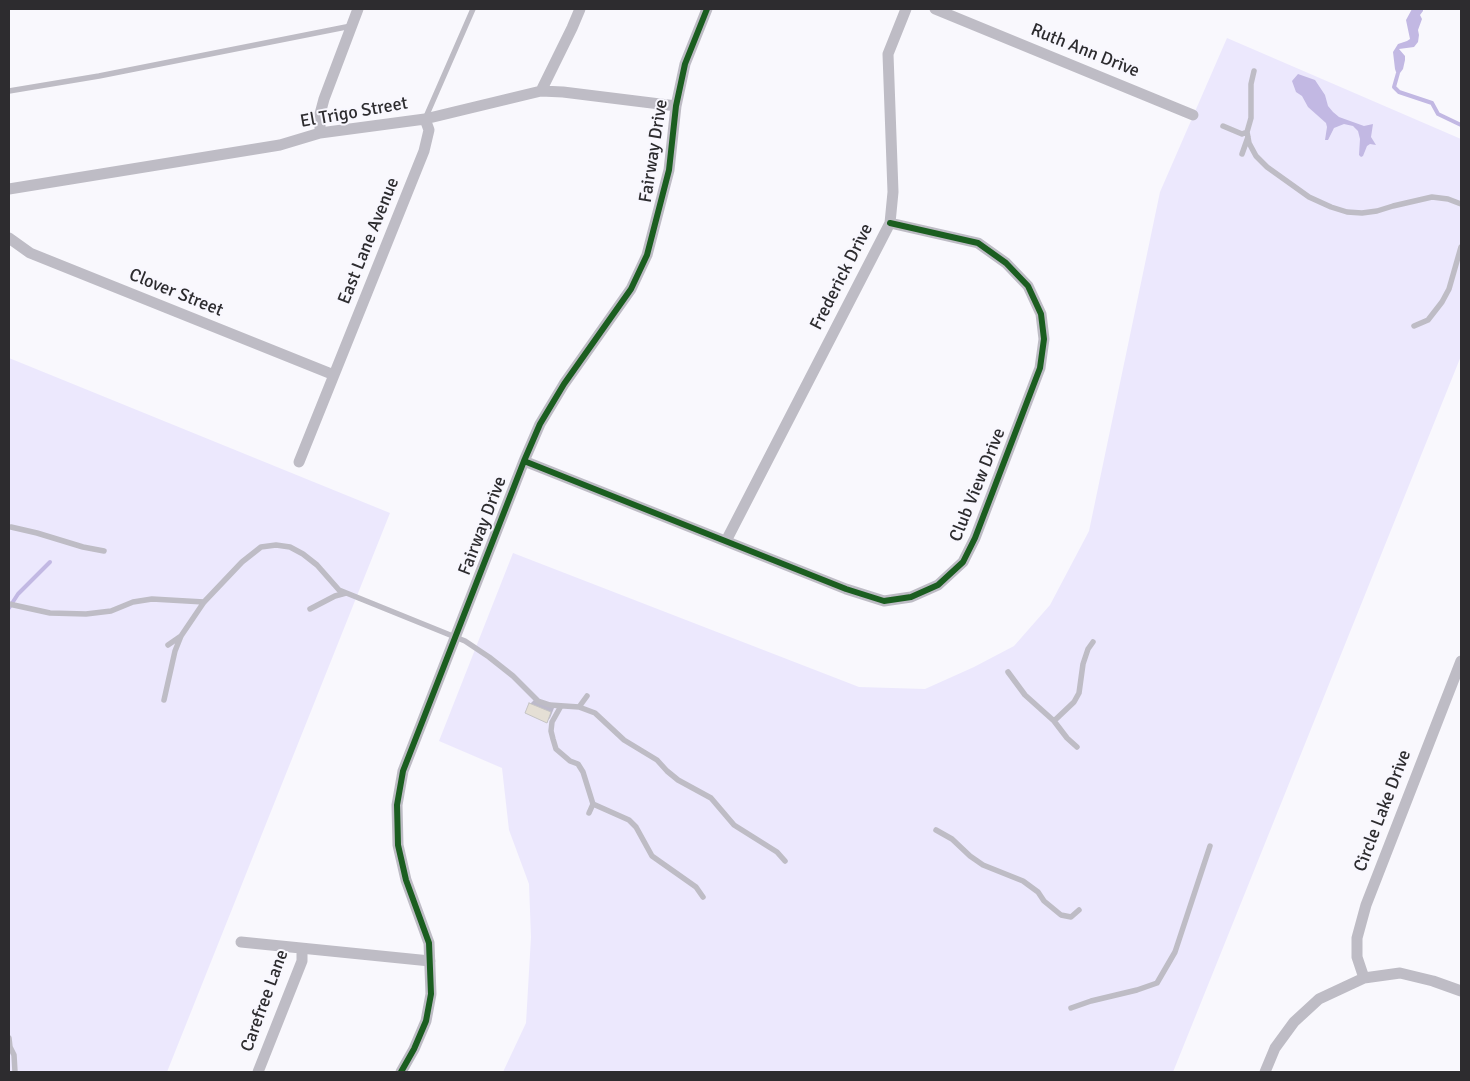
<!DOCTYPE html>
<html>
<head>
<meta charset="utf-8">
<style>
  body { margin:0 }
  #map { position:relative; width:1470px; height:1081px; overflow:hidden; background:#f9f8fd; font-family:Signika,sans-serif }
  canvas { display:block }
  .frame { position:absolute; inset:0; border:10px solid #2d2c2f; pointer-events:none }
</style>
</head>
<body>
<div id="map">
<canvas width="1470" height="1081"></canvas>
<div class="frame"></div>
</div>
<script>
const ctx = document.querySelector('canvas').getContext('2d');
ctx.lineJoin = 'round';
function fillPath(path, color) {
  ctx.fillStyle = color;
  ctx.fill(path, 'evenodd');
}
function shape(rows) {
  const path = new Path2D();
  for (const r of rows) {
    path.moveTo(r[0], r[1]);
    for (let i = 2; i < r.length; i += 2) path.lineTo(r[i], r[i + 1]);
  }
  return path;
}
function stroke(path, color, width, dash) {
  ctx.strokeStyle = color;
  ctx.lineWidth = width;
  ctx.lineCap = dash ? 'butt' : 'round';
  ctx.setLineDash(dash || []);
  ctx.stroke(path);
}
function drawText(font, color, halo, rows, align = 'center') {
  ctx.font = font + ' Signika,sans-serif';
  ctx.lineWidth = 4;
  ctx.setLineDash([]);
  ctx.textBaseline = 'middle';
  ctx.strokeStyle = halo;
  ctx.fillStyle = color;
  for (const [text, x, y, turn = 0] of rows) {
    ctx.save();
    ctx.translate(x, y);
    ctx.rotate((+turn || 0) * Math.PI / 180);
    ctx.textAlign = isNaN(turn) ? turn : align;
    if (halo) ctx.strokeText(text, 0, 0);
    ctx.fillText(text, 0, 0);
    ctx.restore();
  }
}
fillPath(shape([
  [1227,38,1461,139,1461,356,1173,1072,503,1072,526,1023,531,937,529,884,509,830,502,768,439,741,513,553,859,687,925,689,974,667,1014,646,1050,605,1089,531,1160,192],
  [9,358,390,513,167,1072,9,1072]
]), '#ece8fd');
fillPath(shape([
  [1412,9,1423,9,1423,11,1420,15,1422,19,1418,30,1419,35,1418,42,1414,47,1399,49,1405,56,1405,60,1403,69,1400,73,1396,72,1395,69,1393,52,1398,44,1407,41,1410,39,1406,20],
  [1298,74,1315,80,1325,95,1328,106,1333,112,1339,117,1364,126,1373,124,1371,137,1376,145,1370,144,1367,146,1363,156,1361,157,1359,155,1360,139,1358,131,1353,126,1344,124,1334,128,1328,140,1325,140,1327,127,1326,123,1308,107,1302,96,1296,92,1292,81]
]), '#c2b8e3');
fillPath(shape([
  [534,700,554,708,550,718,547,721,530,704]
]), '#0003');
stroke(shape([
  [1398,73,1394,87,1399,92,1432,103,1438,114,1461,125],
  [9,608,18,594,50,562]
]), '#c2b8e3', 4);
const building = shape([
  [529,703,551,712,547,723,525,713,529,703]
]);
fillPath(building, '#e5dfd5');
stroke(building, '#c5c4c5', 1);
stroke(shape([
  [1254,71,1251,84,1251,118,1247,132,1249,143,1256,156,1267,167,1309,197,1331,207,1347,212,1362,213,1377,211,1393,206,1432,197,1448,199,1461,204],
  [9,91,99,76,351,26],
  [425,119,473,9],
  [1223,126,1242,134,1247,132],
  [1242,154,1248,137],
  [1414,326,1428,320,1442,302,1449,289,1461,247],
  [11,527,37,533,83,547,104,551],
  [9,604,50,613,86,614,111,611,133,602,152,599,204,602],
  [310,609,335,596,346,593],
  [168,645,181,636],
  [1008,672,1025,695,1054,721,1067,738,1077,747],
  [164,700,175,651,181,636,204,602,242,562,261,547,276,545,290,547,303,554,317,565,339,590,465,641,489,657,513,676,538,701,550,705,579,707,587,696],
  [561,706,552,722,551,731,553,739,556,749,570,761,578,764,583,772,593,804,629,820,636,827,652,856,696,887,703,897],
  [579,707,595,713,624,740,657,760,667,771,678,780,711,798,734,825,777,852,785,861],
  [1054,721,1074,702,1079,693,1083,664,1088,649,1093,642],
  [589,813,593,804],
  [936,830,952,839,970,856,983,865,1023,881,1038,892,1044,901,1061,915,1071,917,1079,910],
  [1071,1008,1091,1001,1137,990,1157,983,1175,952,1210,846],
  [9,1038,10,1047,14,1055,15,1072]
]), '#bebcc5', 5.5);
stroke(shape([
  [935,9,1193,115],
  [541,91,572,28,580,9],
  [320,133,320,114,324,99,358,9],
  [9,189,280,145,320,133,425,119,541,91,563,92,676,106],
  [9,238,30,253,334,375],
  [524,461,846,589,884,601,911,597,938,585,963,562,975,538,1040,368,1044,339,1041,314,1028,286,1006,263,978,243,890,223],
  [299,462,424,151,429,130,425,119],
  [726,541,890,223,893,192,888,54,906,9],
  [241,942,430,961],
  [1364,978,1357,957,1357,938,1366,905,1461,661],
  [258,1072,302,961,302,949],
  [401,1072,414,1049,426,1021,431,994,429,943,406,880,398,845,397,805,403,771,524,461,540,424,564,384,631,289,647,255,669,170,676,106,685,64,707,9],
  [1265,1072,1275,1048,1294,1022,1319,999,1364,978,1400,973,1433,981,1461,991]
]), '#bebcc5', 11);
stroke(shape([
  [524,461,846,589,884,601,911,597,938,585,963,562,975,538,1040,368,1044,339,1041,314,1028,286,1006,263,978,243,890,223],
  [401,1072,414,1049,426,1021,431,994,429,943,406,880,398,845,397,805,403,771,524,461,540,424,564,384,631,289,647,255,669,170,676,106,685,64,707,9]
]), '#1b5e20', 6);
drawText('18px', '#2d2c2f', '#f8f7fe', [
  ["Ruth Ann Drive",1085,51,22],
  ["El Trigo Street",354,113,-10],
  ["Fairway Drive",654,151,-81],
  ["East Lane Avenue",369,241,-68],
  ["Frederick Drive",842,277,-63],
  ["Clover Street",176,293,22],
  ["Club View Drive",978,485,-68],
  ["Fairway Drive",483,526,-69],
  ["Circle Lake Drive",1383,811,-69],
  ["Carefree Lane",265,1001,-70]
]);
</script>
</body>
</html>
